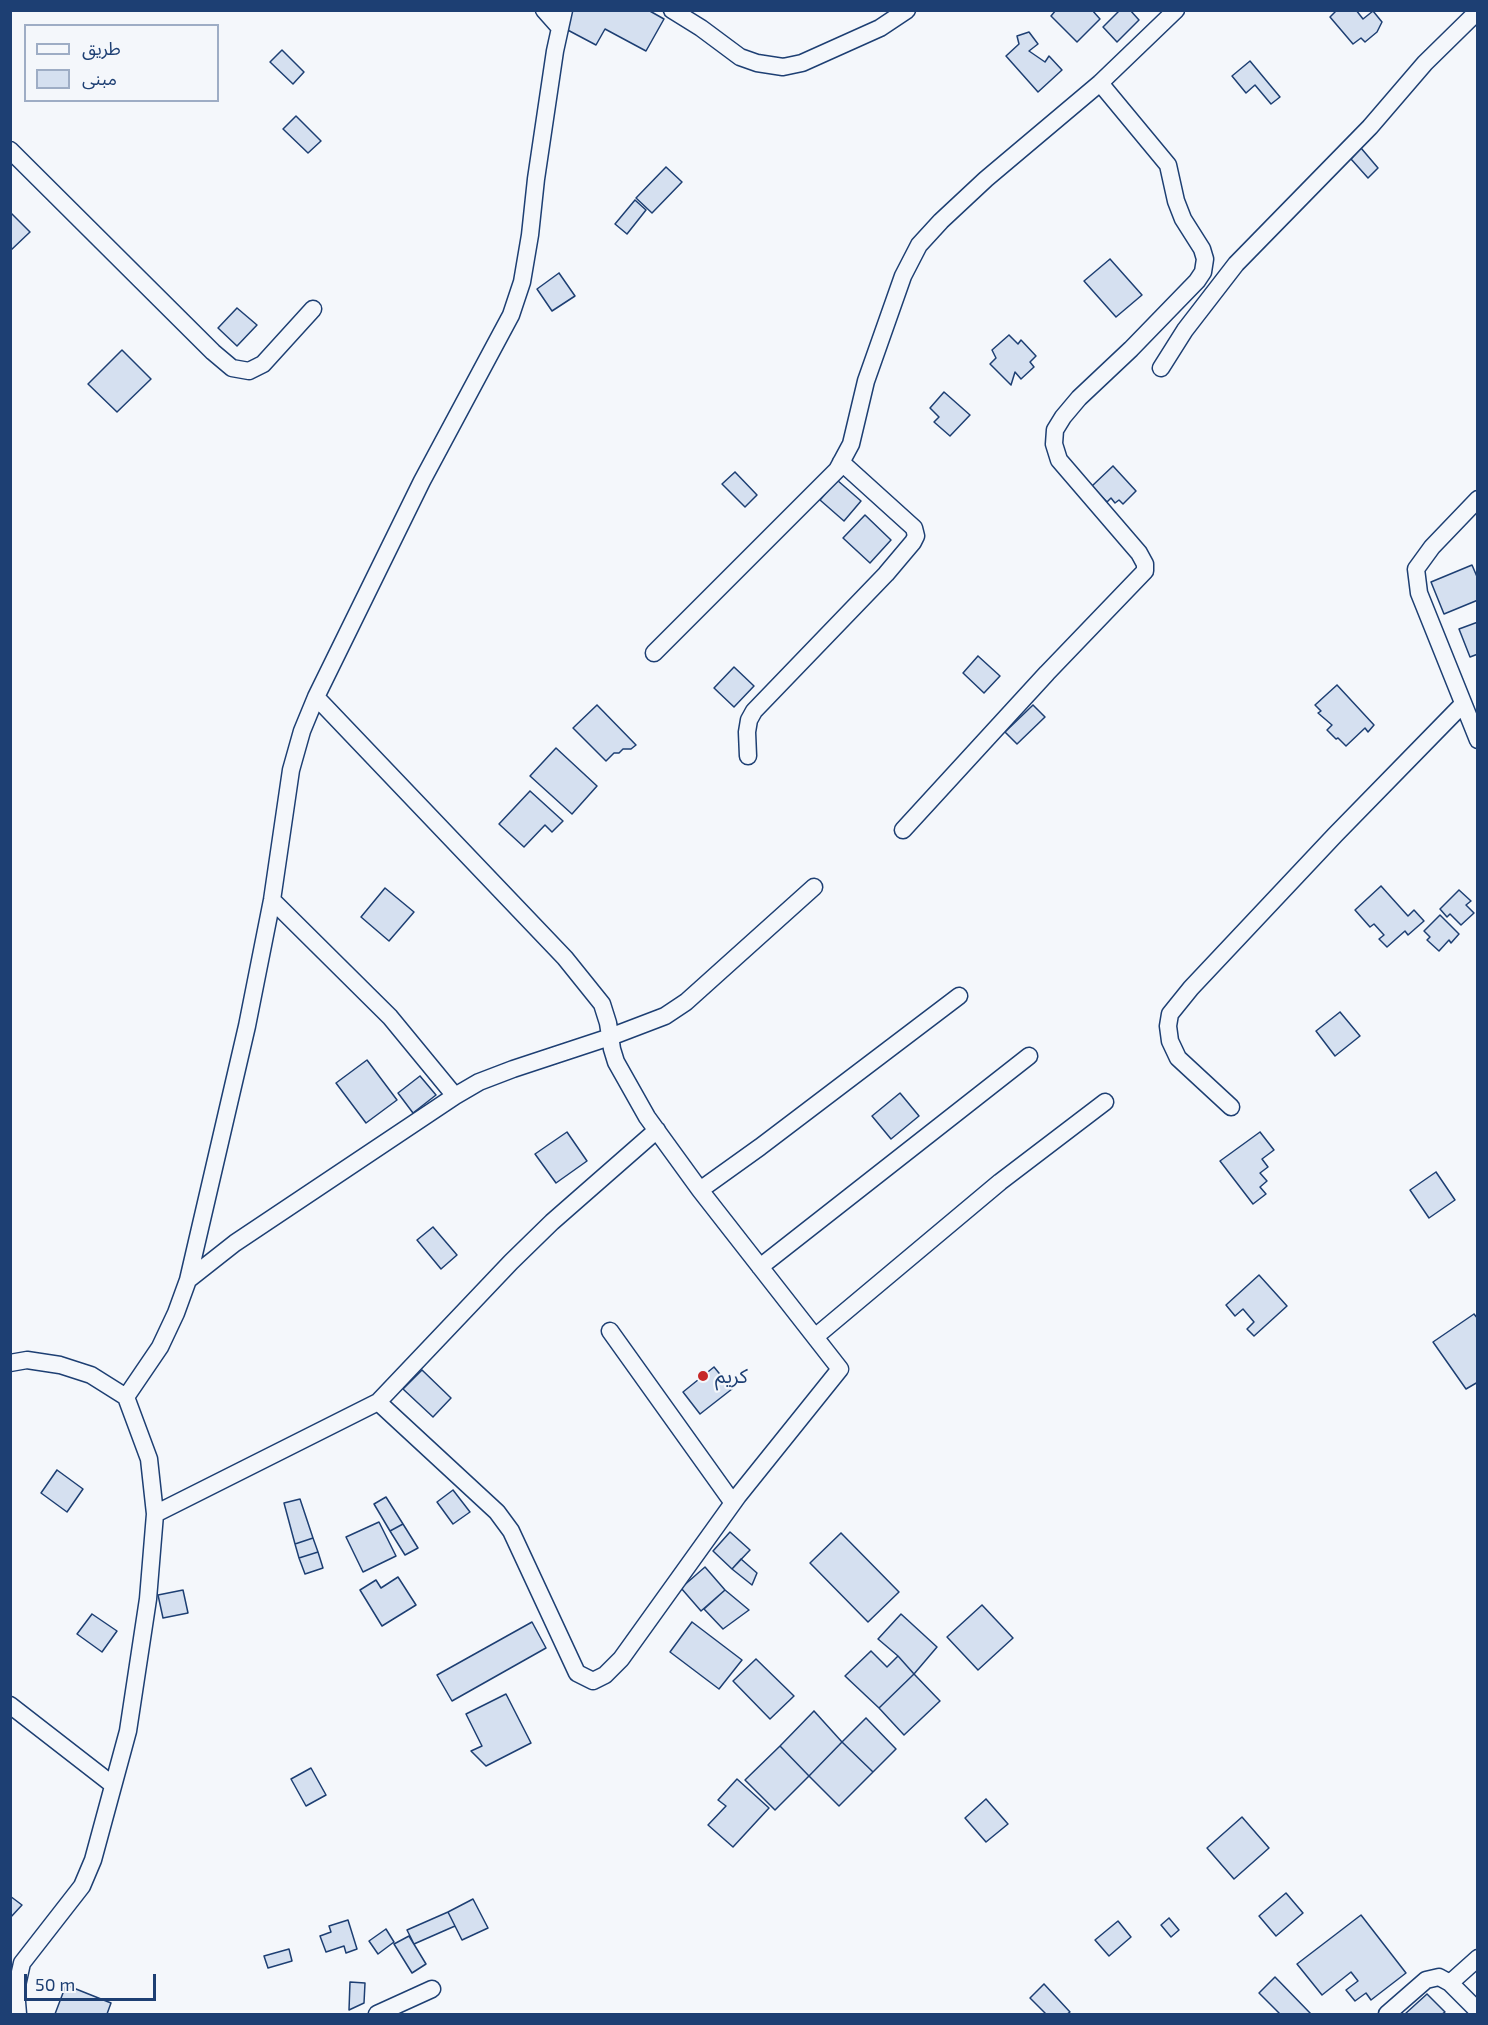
<!DOCTYPE html>
<html>
<head>
<meta charset="utf-8">
<style>
  body { margin:0 }
  #map { position:relative; width:1488px; height:2025px; overflow:hidden; background:#f4f7fb; font-family:"Exo 2","Noto Sans Arabic",sans-serif }
  canvas { display:block }
  .frame { position:absolute; inset:0; border:12px solid #1d3f73; pointer-events:none }
  .legend { position:absolute; left:24px; top:24px; width:195px; height:78px; box-sizing:border-box; background:#f4f7fb; border:2px solid #9eadc5; margin:0; padding:8px 10px; list-style:none; font-size:18px; color:#1d3f73 }
  .legend li { display:flex; align-items:center; gap:12px; height:30px }
  .legend b { width:30px; border:2px solid #9eadc5 }
  .scale { position:absolute; left:24px; top:1974px; width:132px; height:27px; box-sizing:border-box; border:3px solid #1d3f73; border-top:0; padding-left:8px; font-size:18px; line-height:21px; white-space:nowrap; color:#1d3f73; -webkit-text-stroke:4px #f4f7fb; paint-order:stroke }
</style>
</head>
<body>
<div id="map">
<canvas width="1488" height="2025"></canvas>
<div class="frame"></div>
<ul class="legend">
<li><b style="height:8px;background:#f4f7fb"></b>طريق</li>
<li><b style="height:16px;background:#d5e0f0"></b>مبنى</li>
</ul>
<div class="scale">50 m</div>
</div>
<script>
const ctx = document.querySelector('canvas').getContext('2d');
ctx.lineJoin = 'round';
function fillPath(path, color) {
  ctx.fillStyle = color;
  ctx.fill(path, 'evenodd');
}
function shape(rows) {
  const path = new Path2D();
  for (const r of rows) {
    path.moveTo(r[0], r[1]);
    for (let i = 2; i < r.length; i += 2) path.lineTo(r[i], r[i + 1]);
  }
  return path;
}
function stroke(path, color, width, dash) {
  ctx.strokeStyle = color;
  ctx.lineWidth = width;
  ctx.lineCap = dash ? 'butt' : 'round';
  ctx.setLineDash(dash || []);
  ctx.stroke(path);
}
function drawText(font, color, halo, rows, align = 'center') {
  ctx.font = font + ' "Exo 2","Noto Sans Arabic",sans-serif';
  ctx.lineWidth = 4.5;
  ctx.setLineDash([]);
  ctx.textBaseline = 'middle';
  ctx.strokeStyle = halo;
  ctx.fillStyle = color;
  for (const [text, x, y, turn = 0] of rows) {
    ctx.save();
    ctx.translate(x, y);
    ctx.rotate((+turn || 0) * Math.PI / 180);
    ctx.textAlign = isNaN(turn) ? turn : align;
    if (halo) ctx.strokeText(text, 0, 0);
    ctx.fillText(text, 0, 0);
    ctx.restore();
  }
}
const building = shape([
  [570,10,648,10,664,19,646,51,605,29,596,45,562,27,570,10],
  [1056,10,1092,10,1100,19,1077,42,1051,16,1056,10],
  [1120,10,1130,10,1139,20,1117,42,1103,27,1120,10],
  [1337,10,1356,10,1363,19,1373,11,1382,22,1377,32,1365,42,1361,38,1353,44,1330,17,1337,10],
  [1029,32,1038,44,1029,51,1045,62,1049,56,1062,70,1038,92,1006,56,1019,44,1017,36,1029,32],
  [282,50,304,72,293,84,270,62,282,50],
  [1250,61,1280,97,1271,104,1255,85,1246,93,1232,76,1250,61],
  [296,116,321,141,308,153,283,129,296,116],
  [1361,148,1378,168,1368,178,1351,159,1361,148],
  [666,167,682,182,652,213,636,198,666,167],
  [635,200,646,210,627,234,615,224,635,200],
  [10,212,30,232,10,251,10,212],
  [1110,259,1142,295,1116,317,1084,281,1110,259],
  [559,273,575,296,552,311,537,289,559,273],
  [237,308,257,325,237,346,218,328,237,308],
  [1009,335,1018,344,1021,340,1036,356,1030,362,1034,367,1021,379,1015,372,1011,385,990,364,996,358,992,350,1009,335],
  [122,350,151,379,117,412,88,384,122,350],
  [944,392,970,415,950,436,934,422,939,417,930,408,944,392],
  [1113,466,1136,491,1123,504,1119,500,1115,503,1111,498,1107,502,1092,486,1113,466],
  [735,472,757,495,745,507,722,484,735,472],
  [837,480,861,501,844,521,820,500,837,480],
  [865,515,891,540,870,563,843,538,865,515],
  [1472,565,1478,579,1478,600,1444,614,1431,582,1472,565],
  [1478,622,1478,654,1470,657,1459,629,1478,622],
  [978,656,1000,676,984,693,963,673,978,656],
  [734,667,754,686,734,707,714,688,734,667],
  [1337,685,1374,725,1368,732,1365,728,1346,746,1338,738,1336,739,1327,730,1332,725,1318,713,1321,711,1315,705,1337,685],
  [597,705,636,745,631,749,623,749,619,753,614,753,606,761,573,728,597,705],
  [1033,705,1045,717,1017,744,1005,732,1033,705],
  [556,748,597,786,572,814,530,776,556,748],
  [530,791,563,821,552,832,545,825,524,847,499,824,530,791],
  [1381,886,1408,916,1414,910,1424,921,1408,935,1405,931,1387,947,1379,939,1384,935,1374,924,1370,927,1355,910,1381,886],
  [385,888,414,912,389,941,361,917,385,888],
  [1459,890,1471,901,1466,905,1474,913,1461,925,1450,914,1447,917,1440,909,1459,890],
  [1440,915,1459,934,1451,943,1449,940,1439,951,1427,940,1430,937,1424,931,1440,915],
  [1340,1012,1360,1036,1335,1056,1316,1031,1340,1012],
  [367,1060,397,1100,366,1123,336,1083,367,1060],
  [420,1076,436,1095,413,1113,398,1093,420,1076],
  [900,1093,919,1116,891,1139,872,1116,900,1093],
  [567,1132,587,1161,556,1183,535,1154,567,1132],
  [1260,1132,1274,1150,1262,1159,1268,1167,1260,1173,1267,1181,1260,1187,1266,1194,1253,1204,1220,1161,1260,1132],
  [1436,1172,1455,1200,1429,1218,1410,1190,1436,1172],
  [433,1227,457,1255,441,1269,417,1240,433,1227],
  [1259,1275,1287,1306,1254,1336,1247,1329,1254,1322,1243,1309,1235,1316,1226,1305,1259,1275],
  [1474,1314,1478,1319,1478,1382,1466,1389,1433,1342,1474,1314],
  [714,1367,732,1389,700,1414,683,1392,714,1367],
  [422,1370,451,1398,433,1417,403,1389,422,1370],
  [57,1470,83,1489,67,1512,41,1493,57,1470],
  [453,1490,470,1512,453,1524,437,1502,453,1490],
  [386,1497,403,1524,390,1531,374,1504,386,1497],
  [300,1499,313,1538,295,1544,284,1503,300,1499],
  [379,1522,396,1556,363,1572,346,1537,379,1522],
  [403,1524,418,1548,405,1555,390,1531,403,1524],
  [730,1532,750,1550,732,1569,713,1551,730,1532],
  [841,1533,899,1592,868,1622,810,1563,841,1533],
  [313,1538,318,1552,299,1558,295,1544,313,1538],
  [318,1552,323,1568,305,1574,299,1558,318,1552],
  [741,1559,757,1573,752,1585,732,1569,741,1559],
  [705,1567,725,1590,701,1611,681,1588,705,1567],
  [398,1577,416,1605,382,1626,360,1590,376,1580,381,1588,398,1577],
  [183,1590,188,1613,163,1618,158,1595,183,1590],
  [725,1590,749,1610,723,1629,704,1609,725,1590],
  [982,1605,1013,1638,978,1670,947,1637,982,1605],
  [92,1614,117,1631,102,1652,77,1634,92,1614],
  [901,1614,937,1647,914,1674,898,1656,878,1639,901,1614],
  [532,1622,546,1648,452,1701,437,1675,532,1622],
  [692,1622,742,1660,719,1689,670,1652,692,1622],
  [871,1651,887,1667,898,1656,914,1674,879,1708,845,1676,871,1651],
  [756,1659,794,1696,770,1719,733,1681,756,1659],
  [914,1674,940,1701,904,1735,879,1708,914,1674],
  [506,1694,531,1743,486,1766,471,1751,482,1746,466,1714,506,1694],
  [814,1711,842,1742,809,1776,780,1746,814,1711],
  [866,1718,896,1749,873,1772,842,1742,866,1718],
  [842,1742,873,1772,839,1806,809,1776,842,1742],
  [780,1746,809,1776,775,1810,745,1780,780,1746],
  [311,1768,326,1795,306,1806,291,1779,311,1768],
  [737,1779,769,1808,733,1847,708,1825,726,1806,718,1800,737,1779],
  [986,1799,1008,1824,986,1842,965,1818,986,1799],
  [1242,1817,1269,1848,1234,1879,1207,1848,1242,1817],
  [1286,1893,1303,1913,1276,1936,1259,1916,1286,1893],
  [10,1896,22,1905,10,1918,10,1896],
  [473,1899,488,1928,462,1940,448,1912,473,1899],
  [448,1912,455,1926,414,1944,407,1930,448,1912],
  [1361,1915,1406,1973,1371,2000,1366,1993,1355,2001,1346,1990,1358,1981,1351,1972,1322,1995,1297,1964,1361,1915],
  [1169,1918,1179,1930,1171,1937,1161,1925,1169,1918],
  [348,1920,357,1949,346,1953,344,1946,326,1952,320,1936,331,1932,329,1926,348,1920],
  [1118,1921,1131,1937,1109,1956,1095,1940,1118,1921],
  [386,1929,394,1942,378,1954,369,1941,386,1929],
  [409,1936,426,1964,412,1973,394,1944,409,1936],
  [289,1949,292,1961,268,1968,264,1956,289,1949],
  [1275,1977,1311,2014,1280,2014,1259,1993,1275,1977],
  [350,1982,365,1983,364,2003,349,2010,350,1982],
  [1044,1984,1070,2012,1067,2014,1046,2014,1030,1998,1044,1984],
  [66,1985,111,2003,107,2014,55,2014,66,1985],
  [1427,1994,1445,2012,1442,2014,1405,2014,1427,1994]
]);
fillPath(building, '#d5e0f0');
stroke(building, '#1d3f73', 1.5);
const minor = shape([
  [544,10,560,28],
  [672,10,701,28,740,57,757,63,783,67,802,63,880,28,907,10],
  [10,150,213,352,232,368,249,371,263,364,313,309],
  [1161,368,1185,330,1236,264,1370,127,1425,63,1478,11],
  [1478,499,1432,547,1416,569,1419,593,1478,740],
  [654,653,837,470,851,444,866,381,903,276,919,245,941,221,986,179,1100,83,1176,10],
  [316,697,565,958,602,1004,608,1023,612,1049,616,1062,647,1117,700,1190,840,1369,738,1496,621,1659,605,1675,593,1681,577,1673,511,1531,497,1512,378,1402],
  [748,756,747,732,749,720,754,711,886,574,913,542,916,536,914,528,841,462],
  [903,830,1047,673,1145,571,1145,564,1139,553,1059,460,1054,444,1055,430,1063,417,1079,398,1131,349,1197,281,1203,272,1205,259,1202,249,1183,219,1176,201,1168,165,1100,83],
  [272,900,390,1017,455,1096,479,1082,513,1069,610,1037,665,1016,686,1002,814,887],
  [1231,1107,1178,1058,1170,1041,1168,1026,1170,1014,1191,988,1335,835,1463,704],
  [700,1190,760,1147,959,996],
  [760,1267,1029,1056],
  [188,1280,235,1243,455,1096],
  [610,1331,733,1503],
  [815,1337,1000,1182,1105,1102],
  [10,1363,27,1360,60,1365,91,1375,126,1397,149,1459,155,1514,148,1599,128,1731,93,1860,82,1886,22,1963,16,1990,18,2014],
  [126,1397,160,1347,176,1313,188,1280,247,1026,272,900,291,770,302,731,316,697,422,481,511,315,522,282,530,235,536,179,555,51,564,10],
  [155,1514,378,1402,511,1262,552,1222,657,1130],
  [10,1705,113,1785],
  [1450,1983,1478,1958],
  [377,2014,432,1989],
  [1387,2014,1426,1980,1439,1977,1450,1983,1478,2011]
]);
stroke(minor, '#1d3f73', 19);
stroke(minor, '#f4f7fb', 16);
for (const [x, y, r, color] of [
  [703,1376,6,"#c62828"]
]) {
  const dot = new Path2D();
  dot.arc(x, y, r, 0, 2 * Math.PI);
  ctx.fillStyle = color;
  ctx.fill(dot);
  stroke(dot, '#f4f7fb', 2);
}
drawText('20px', '#1d3f73', '#f4f7fb', [
  ["كريم",715,1376]
], 'left');
</script>
</body>
</html>
